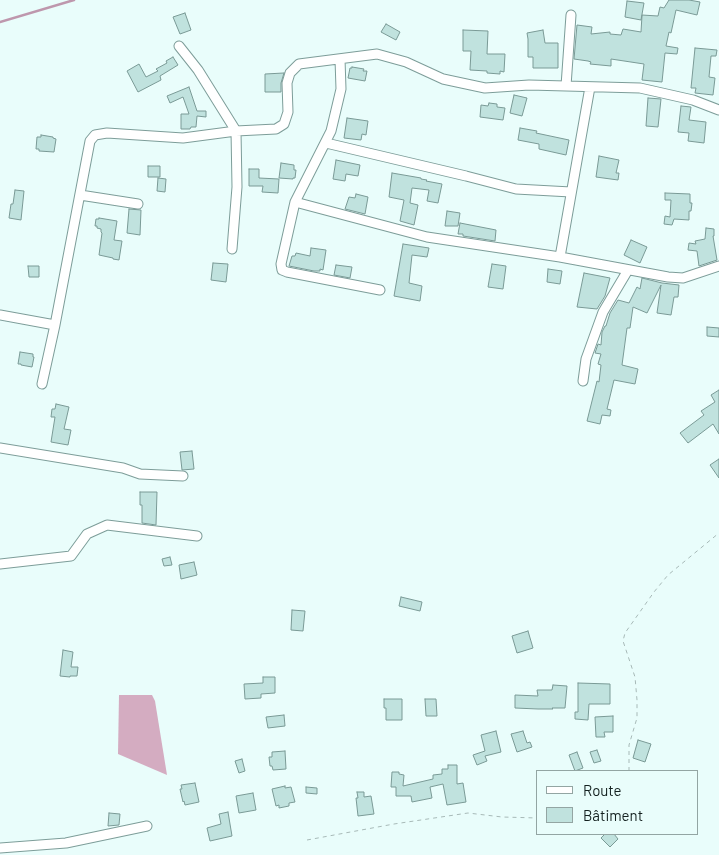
<!DOCTYPE html>
<html>
<head>
<meta charset="utf-8">
<style>
  body { margin:0 }
  #map { position:relative; width:719px; height:855px; overflow:hidden; background:#e9fdfb; font-family:Barlow,sans-serif }
  canvas { display:block }
  .legend { position:absolute; left:536px; top:770px; width:162px; height:65px; box-sizing:border-box; background:#e9fdfb; border:1px solid #93a5a3; margin:0; padding:6px 9px; list-style:none; font-size:15px; color:#13201f }
  .legend li { display:flex; align-items:center; gap:10px; height:25px }
  .legend b { width:25px; border:1px solid #93a5a3 }
</style>
</head>
<body>
<div id="map">
<canvas width="719" height="855"></canvas>
<ul class="legend">
<li><b style="height:6px;background:#fff"></b>Route</li>
<li><b style="height:14px;background:#c0e2de"></b>Bâtiment</li>
</ul>
</div>
<script>
const ctx = document.querySelector('canvas').getContext('2d');
ctx.lineJoin = 'round';
function fillPath(path, color) {
  ctx.fillStyle = color;
  ctx.fill(path, 'evenodd');
}
function shape(rows) {
  const path = new Path2D();
  for (const r of rows) {
    path.moveTo(r[0], r[1]);
    for (let i = 2; i < r.length; i += 2) path.lineTo(r[i], r[i + 1]);
  }
  return path;
}
function stroke(path, color, width, dash) {
  ctx.strokeStyle = color;
  ctx.lineWidth = width;
  ctx.lineCap = dash ? 'butt' : 'round';
  ctx.setLineDash(dash || []);
  ctx.stroke(path);
}
fillPath(shape([
  [119,695,152,695,155,701,167,775,118,754]
]), '#d4acc1');
stroke(shape([
  [0,22,74,0]
]), '#be97ad', 2.5);
const building = shape([
  [669,0,689,0,700,2,697,15,676,10,671,33,669,32,666,46,678,48,677,54,665,53,662,82,642,80,644,64,611,59,611,66,590,64,591,62,588,61,574,59,577,25,592,27,591,34,610,32,610,34,621,35,623,29,641,32,642,15,658,16,660,7,664,8,669,0],
  [627,1,644,3,641,20,625,17,627,1],
  [185,13,191,30,180,34,173,17,185,13],
  [386,24,400,32,396,40,381,32,386,24],
  [463,30,488,31,487,54,505,54,504,72,500,71,500,74,487,73,487,71,470,70,471,51,463,51,463,30],
  [543,30,545,43,558,43,558,68,533,68,533,57,528,57,528,39,527,33,543,30],
  [695,48,717,50,716,56,711,56,709,77,715,78,713,95,695,93,696,88,691,88,695,48],
  [173,57,178,65,160,76,161,80,138,92,127,71,139,64,146,77,158,71,156,69,167,63,166,61,173,57],
  [352,67,364,69,363,71,367,71,365,81,348,78,350,68,352,68,352,67],
  [284,73,281,83,281,92,265,92,265,74,284,73],
  [189,87,197,111,206,111,206,117,197,116,196,127,191,127,190,129,181,129,181,114,189,114,183,97,170,103,167,96,189,87],
  [514,95,527,98,522,116,510,113,514,95],
  [648,98,661,99,658,127,646,126,648,98],
  [489,103,497,104,497,107,505,108,503,120,480,117,481,105,488,106,489,103],
  [681,106,691,107,689,120,706,122,704,143,688,141,689,133,678,132,681,106],
  [347,118,368,121,366,135,362,134,361,140,344,138,347,118],
  [520,128,537,131,536,133,569,140,566,155,539,149,539,144,518,140,520,128],
  [41,135,53,137,53,138,56,139,54,152,39,151,39,149,36,149,37,137,41,137,41,135],
  [599,156,619,160,616,173,619,173,618,180,596,177,599,156],
  [336,160,360,165,358,176,346,174,345,181,333,179,336,160],
  [281,163,294,165,294,170,296,170,295,178,293,178,293,179,279,178,281,163],
  [148,166,160,166,160,177,148,177,148,166],
  [249,169,259,169,259,178,279,179,278,193,262,192,263,186,249,186,249,169],
  [392,173,421,178,421,179,427,180,426,181,442,184,438,203,427,201,429,190,412,188,410,203,418,205,414,225,400,221,404,200,389,197,392,173],
  [158,178,166,179,165,192,157,191,158,178],
  [15,190,24,191,21,220,9,218,11,204,13,204,15,190],
  [665,193,690,194,690,203,692,203,691,211,689,211,689,220,674,219,672,225,664,224,665,216,670,217,671,200,665,200,665,193],
  [356,194,368,197,365,214,345,209,349,197,355,198,356,194],
  [129,209,141,210,140,235,127,233,129,209],
  [447,211,460,213,458,226,445,226,447,211],
  [99,218,117,221,114,240,122,241,119,260,113,259,113,258,99,255,102,233,101,232,101,229,97,228,97,226,95,226,96,219,99,219,99,218],
  [460,223,496,230,495,241,463,236,463,234,458,234,460,223],
  [706,228,714,229,714,236,713,236,717,260,699,266,697,251,688,250,689,243,696,244,695,241,705,239,706,228],
  [631,240,647,247,640,263,624,255,631,240],
  [403,244,429,248,427,257,412,255,409,283,422,286,420,301,394,296,403,244],
  [311,248,326,250,323,270,320,269,320,271,314,271,289,266,292,256,295,256,296,253,310,256,311,248],
  [213,263,228,264,226,282,211,280,213,263],
  [492,264,506,266,503,289,488,287,492,264],
  [336,265,352,267,350,278,334,275,336,265],
  [28,266,39,266,39,277,29,277,28,266],
  [548,269,562,271,560,284,547,282,548,269],
  [584,273,610,278,605,296,597,309,577,307,584,273],
  [642,278,662,283,679,285,678,297,674,297,671,315,657,313,661,285,647,313,633,307,630,328,627,328,622,365,638,369,635,384,614,380,607,409,611,410,610,416,602,415,600,424,587,421,597,381,599,382,601,365,598,364,601,354,595,353,598,344,601,345,602,332,605,326,606,326,610,313,618,300,629,303,637,287,640,289,642,278],
  [707,327,719,328,719,337,707,336,707,327],
  [20,352,33,354,33,357,34,357,32,367,21,365,21,364,18,364,20,352],
  [719,390,719,434,713,424,688,443,680,433,704,415,701,411,715,402,711,395,719,390],
  [56,404,69,407,64,429,71,430,68,445,51,442,55,417,51,417,52,409,55,409,56,404],
  [192,451,194,469,182,470,180,452,192,451],
  [719,459,719,478,710,465,719,459],
  [140,492,157,492,156,525,142,523,142,505,140,505,140,492],
  [170,557,172,565,164,566,162,559,170,557],
  [194,562,197,575,181,579,179,565,194,562],
  [401,597,422,602,420,611,399,606,401,597],
  [292,610,305,611,303,631,291,630,292,610],
  [528,631,533,648,517,653,512,636,528,631],
  [63,650,73,652,71,667,78,667,77,676,70,676,70,677,60,676,63,650],
  [263,677,275,677,275,693,261,694,261,698,245,699,244,684,263,683,263,677],
  [578,683,610,684,610,704,589,704,588,720,575,719,575,712,578,712,578,683],
  [553,685,567,686,565,708,552,708,553,709,538,709,515,708,515,695,538,696,537,690,552,690,553,685],
  [384,699,402,699,402,720,386,720,386,708,384,708,384,699],
  [425,699,436,699,437,716,426,716,425,699],
  [284,715,285,726,268,728,266,717,284,715],
  [613,716,613,732,604,732,605,737,596,737,595,717,613,716],
  [496,731,501,752,485,756,487,761,477,765,473,755,485,751,481,735,496,731],
  [523,731,527,743,530,742,532,747,517,752,511,734,523,731],
  [638,740,651,744,645,762,633,758,638,740],
  [597,750,601,761,594,763,590,752,597,750],
  [285,751,286,769,273,770,272,766,270,766,269,757,272,757,272,752,285,751],
  [577,752,583,768,575,771,569,755,577,752],
  [242,759,245,771,239,773,235,761,242,759],
  [448,765,457,765,457,784,463,783,466,802,447,805,443,784,430,787,432,798,412,802,411,796,396,796,396,787,391,787,392,772,399,772,399,774,404,775,403,786,433,779,433,775,442,774,442,769,448,769,448,765],
  [195,783,199,802,185,805,184,801,183,802,180,789,182,789,181,785,195,783],
  [285,786,285,788,291,787,295,802,289,803,289,806,279,808,279,805,276,806,272,789,285,786],
  [306,787,317,788,317,794,306,793,306,787],
  [357,792,364,792,364,797,371,796,374,814,358,816,356,798,358,798,357,792],
  [253,793,256,810,239,813,236,796,253,793],
  [228,812,232,836,210,841,207,828,221,824,219,814,228,812],
  [109,813,120,814,119,825,108,826,109,813],
  [605,834,614,834,618,839,610,847,601,838,605,834]
]);
fillPath(building, '#c0e2de');
stroke(building, '#7a9a96', 1);
const minor = shape([
  [179,46,198,70,236,131,237,187,232,249],
  [340,59,341,89,331,131,295,202,281,264,282,270,287,272,380,290],
  [566,86,571,15],
  [326,143,466,176,516,189,571,192],
  [80,195,138,204],
  [295,202,427,237,560,257,668,277,683,278,719,266],
  [560,257,590,87],
  [0,315,55,325],
  [583,381,586,359,603,312,628,270],
  [42,384,55,325,90,141,95,135,107,133,183,138,236,131,276,129,284,124,288,112,287,83,290,73,299,64,377,54,406,62,443,79,485,88,529,85,640,88,693,100,719,110],
  [0,448,123,468,140,474,183,476],
  [0,564,71,556,87,534,107,525,197,536],
  [0,848,66,843,147,826]
]);
stroke(minor, '#7d9d99', 11);
stroke(shape([
  [629,771,629,745,637,718,637,700,635,677,623,641,625,633,654,592,668,575,719,533],
  [307,840,394,824,468,813,502,817,538,818]
]), '#a7b9b7', 1, [4, 4]);
stroke(minor, '#fff', 9);
</script>
</body>
</html>
